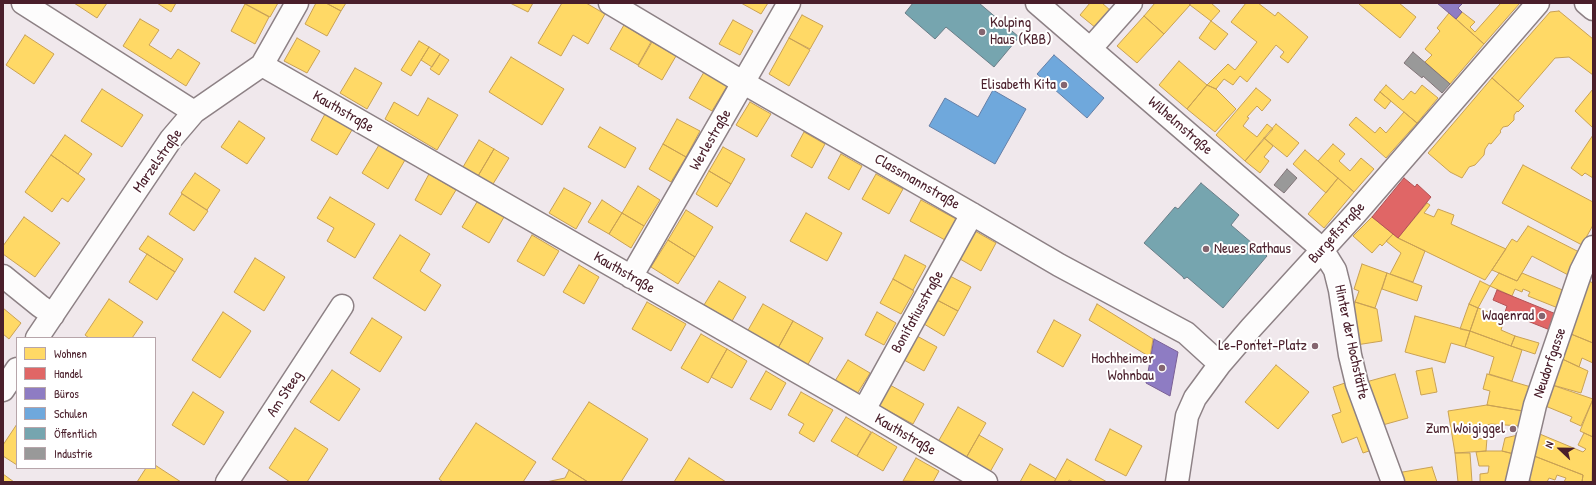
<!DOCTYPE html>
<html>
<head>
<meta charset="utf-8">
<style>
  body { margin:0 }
  #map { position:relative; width:1596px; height:485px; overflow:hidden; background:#f0e8ec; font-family:"Patrick Hand",sans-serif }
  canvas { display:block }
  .frame { position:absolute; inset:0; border:4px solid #4a1f2b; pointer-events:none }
  .legend { position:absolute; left:16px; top:337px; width:140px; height:132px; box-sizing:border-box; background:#fff; border:1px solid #b7a5aa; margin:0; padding:5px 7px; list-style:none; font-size:12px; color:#4a1f2b }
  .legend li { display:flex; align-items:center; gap:8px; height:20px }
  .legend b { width:20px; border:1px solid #b7a5aa }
  .north { position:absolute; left:1540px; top:429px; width:40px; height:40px; -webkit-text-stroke:3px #fff; paint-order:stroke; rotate:292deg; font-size:11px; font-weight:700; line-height:16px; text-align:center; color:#4a1f2b }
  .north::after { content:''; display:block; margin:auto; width:14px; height:18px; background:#4a1f2b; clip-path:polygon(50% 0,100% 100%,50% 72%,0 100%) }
</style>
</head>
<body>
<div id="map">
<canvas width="1596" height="485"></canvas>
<div class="frame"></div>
<ul class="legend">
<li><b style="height:11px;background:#ffd966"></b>Wohnen</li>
<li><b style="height:11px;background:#e06666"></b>Handel</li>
<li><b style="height:11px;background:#8e7cc3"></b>Büros</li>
<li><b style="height:11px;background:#6fa8dc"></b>Schulen</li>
<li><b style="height:11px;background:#76a5af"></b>Öffentlich</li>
<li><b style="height:11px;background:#999"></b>Industrie</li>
</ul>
<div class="north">N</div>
</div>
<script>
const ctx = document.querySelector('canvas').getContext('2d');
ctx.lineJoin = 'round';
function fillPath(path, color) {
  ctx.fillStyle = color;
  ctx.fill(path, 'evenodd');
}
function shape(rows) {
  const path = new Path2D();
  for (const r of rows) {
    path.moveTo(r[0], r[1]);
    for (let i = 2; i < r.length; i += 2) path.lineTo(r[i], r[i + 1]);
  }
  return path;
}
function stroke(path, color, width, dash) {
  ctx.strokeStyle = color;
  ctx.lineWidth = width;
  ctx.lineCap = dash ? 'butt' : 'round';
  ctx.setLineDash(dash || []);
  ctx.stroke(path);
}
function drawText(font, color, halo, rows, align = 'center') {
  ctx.font = font + ' "Patrick Hand",sans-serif';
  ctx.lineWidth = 4;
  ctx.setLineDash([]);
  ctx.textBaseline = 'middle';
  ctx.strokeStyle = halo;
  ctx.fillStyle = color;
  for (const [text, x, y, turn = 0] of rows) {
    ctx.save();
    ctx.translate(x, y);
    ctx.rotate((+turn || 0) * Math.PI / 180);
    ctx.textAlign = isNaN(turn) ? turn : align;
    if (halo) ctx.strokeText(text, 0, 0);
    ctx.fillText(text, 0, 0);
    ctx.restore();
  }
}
const homes = shape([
  [74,3,107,3,97,18,74,3],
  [157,3,176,3,171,12,157,3],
  [244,3,278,3,270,17,244,3],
  [316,3,326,3,341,11,327,36,305,24,316,3],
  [326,3,346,3,341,11,326,3],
  [510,3,533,3,528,12,510,3],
  [562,3,586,3,605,14,588,44,573,35,561,56,538,43,562,3],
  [741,3,768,3,761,14,741,3],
  [1090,3,1102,3,1111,11,1096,28,1080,15,1090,3],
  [1155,3,1188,3,1190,5,1164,34,1144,16,1155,3],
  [1191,3,1211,3,1220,11,1211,21,1190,5,1191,3],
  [1246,3,1258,3,1275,16,1278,12,1308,37,1288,63,1280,57,1284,52,1276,45,1247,82,1240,76,1233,85,1224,79,1216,89,1207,85,1228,64,1235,70,1257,42,1231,22,1246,3],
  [1360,3,1399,3,1416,17,1400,38,1359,4,1360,3],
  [1498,3,1520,3,1484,44,1456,19,1462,12,1475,22,1470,27,1475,32,1500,4,1498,3],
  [245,4,269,17,255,44,231,31,245,4],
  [1559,11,1593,39,1593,75,1569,57,1555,58,1518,101,1492,78,1550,12,1559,11],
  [1449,13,1484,44,1450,84,1425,62,1432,55,1425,49,1440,31,1437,28,1449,13],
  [802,15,823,26,810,49,789,38,802,15],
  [1144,16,1164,34,1137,63,1117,46,1144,16],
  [140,19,159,30,149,45,171,59,178,49,200,63,186,86,123,46,140,19],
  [733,20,753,31,740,55,719,44,733,20],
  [1211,21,1228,34,1215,50,1199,38,1211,21],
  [624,25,651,42,638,65,610,49,624,25],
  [25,35,54,54,34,84,6,65,25,35],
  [297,38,320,51,307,73,284,61,297,38],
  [789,38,810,50,789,86,769,74,789,38],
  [419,41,429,47,411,76,401,70,419,41],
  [652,42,676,56,662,80,638,66,652,42],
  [429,47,440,54,432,67,421,60,429,47],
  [440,54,449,60,439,75,430,69,440,54],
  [511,57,564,89,542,125,489,92,511,57],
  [1179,61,1207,85,1187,109,1159,85,1179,61],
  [355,68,382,83,367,109,340,93,355,68],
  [704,72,727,86,712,111,689,98,704,72],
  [1492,78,1524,106,1518,112,1517,111,1514,115,1514,120,1508,126,1503,127,1500,131,1501,132,1491,144,1489,143,1485,149,1484,155,1475,165,1469,167,1462,178,1450,172,1428,153,1492,78],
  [1207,85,1216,89,1236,109,1215,132,1187,109,1207,85],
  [1386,85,1403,100,1411,91,1415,94,1422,85,1438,98,1417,123,1380,92,1386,85],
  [1256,88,1271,100,1262,111,1257,106,1247,117,1249,118,1243,126,1257,137,1267,124,1273,129,1245,161,1216,135,1256,88],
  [102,89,143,115,122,147,81,121,102,89],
  [1593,89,1593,128,1575,111,1593,89],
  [1380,92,1391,101,1385,109,1374,100,1380,92],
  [428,98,458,115,437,150,385,119,394,102,418,116,428,98],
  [750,102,771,114,757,137,736,125,750,102],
  [1404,112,1417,123,1386,158,1349,125,1356,117,1375,133,1380,127,1386,133,1404,112],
  [325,114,352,130,337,155,311,140,325,114],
  [677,119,700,131,686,157,663,144,677,119],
  [239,121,265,138,247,164,221,147,239,121],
  [1276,124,1299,143,1287,157,1264,138,1276,124],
  [600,127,636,148,625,168,588,147,600,127],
  [804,132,825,144,812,168,791,156,804,132],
  [65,135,92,154,78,174,51,155,65,135],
  [1593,135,1593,178,1585,173,1582,176,1571,168,1593,135],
  [1264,138,1273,146,1264,157,1269,161,1260,173,1245,161,1264,138],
  [479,140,494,149,478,176,463,167,479,140],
  [663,144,686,157,671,182,649,169,663,144],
  [1333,144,1345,154,1339,161,1350,171,1361,158,1374,169,1354,192,1318,161,1333,144],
  [379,145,405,160,388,189,362,173,379,145],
  [723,147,745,159,731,184,709,171,723,147],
  [494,149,509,158,493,184,478,176,494,149],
  [1305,150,1338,178,1326,193,1293,164,1305,150],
  [841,154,862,166,849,190,828,178,841,154],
  [51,155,85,179,68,202,62,198,52,212,25,192,51,155],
  [1523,165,1593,202,1593,225,1582,245,1502,203,1523,165],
  [709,171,731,184,717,207,696,194,709,171],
  [195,173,220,190,207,210,181,193,195,173],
  [429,174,456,190,441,215,415,200,429,174],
  [876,174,903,189,889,214,862,199,876,174],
  [1338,178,1354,192,1324,228,1308,214,1338,178],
  [638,186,660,200,644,226,622,213,638,186],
  [564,188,591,203,576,229,549,213,564,188],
  [182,194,208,211,194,231,169,214,182,194],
  [330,197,375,224,355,258,327,241,334,228,317,218,330,197],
  [602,200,622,213,609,234,588,222,602,200],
  [921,200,956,219,945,240,910,221,921,200],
  [477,202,504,217,489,243,462,227,477,202],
  [1427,203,1430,205,1424,213,1434,217,1438,209,1454,215,1451,224,1506,249,1485,280,1398,238,1427,203],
  [686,210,713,227,695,257,668,240,686,210],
  [622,213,644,226,631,248,609,234,622,213],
  [806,213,842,233,827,261,790,241,806,213],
  [24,217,60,243,35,277,3,254,3,246,24,217],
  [1372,217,1393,234,1382,246,1380,244,1372,253,1353,236,1372,217],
  [1528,226,1583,254,1572,277,1532,256,1517,281,1492,270,1512,239,1517,242,1528,226],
  [975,231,996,243,981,271,960,259,975,231],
  [1393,234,1398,238,1425,251,1413,282,1390,274,1401,253,1386,241,1393,234],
  [400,235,430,254,420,271,441,285,425,311,373,278,400,235],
  [532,235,559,251,544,276,517,261,532,235],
  [148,236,183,259,175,272,139,249,148,236],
  [668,240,695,257,678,284,651,267,668,240],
  [147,254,175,272,157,300,129,282,147,254],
  [905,255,926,266,913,290,893,279,905,255],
  [255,258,285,277,264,311,234,292,255,258],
  [1362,264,1387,273,1375,308,1355,302,1359,291,1354,289,1362,264],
  [579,265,599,277,584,304,563,292,579,265],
  [1387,273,1422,286,1417,301,1382,289,1387,273],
  [1499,273,1517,281,1522,273,1565,291,1558,308,1528,296,1530,292,1523,289,1522,292,1515,289,1512,296,1490,286,1499,273],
  [950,276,971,287,958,311,937,300,950,276],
  [893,279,914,291,901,314,880,303,893,279],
  [1587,280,1593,283,1593,343,1566,332,1587,280],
  [719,281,746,297,732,321,704,305,719,281],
  [1480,281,1490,286,1478,308,1469,304,1480,281],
  [109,299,143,322,132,338,89,338,85,335,109,299],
  [937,300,958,311,944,336,924,324,937,300],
  [647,302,686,324,671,351,632,329,647,302],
  [1355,302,1377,309,1382,341,1356,345,1352,319,1355,302],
  [763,304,793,321,777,350,747,332,763,304],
  [1097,304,1153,339,1150,357,1089,320,1097,304],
  [1469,304,1478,308,1470,331,1460,329,1469,304],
  [3,308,21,323,9,339,3,334,3,308],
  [1478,308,1505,318,1501,330,1515,336,1511,346,1470,331,1478,308],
  [223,312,251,331,220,378,192,360,223,312],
  [877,312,896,323,884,345,865,335,877,312],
  [1415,316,1470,331,1465,347,1451,343,1445,363,1405,352,1415,316],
  [372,318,402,337,380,372,350,353,372,318],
  [1054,320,1081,335,1063,367,1037,352,1054,320],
  [793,321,823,338,807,366,777,350,793,321],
  [1470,331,1522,350,1512,381,1489,374,1494,357,1465,347,1470,331],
  [1566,332,1593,343,1593,363,1582,358,1579,367,1558,357,1566,332],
  [701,334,727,349,708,383,681,368,701,334],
  [917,336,937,347,924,371,904,360,917,336],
  [1515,336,1539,343,1535,354,1511,346,1515,336],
  [727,349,747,361,732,388,711,377,727,349],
  [1558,357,1588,371,1581,393,1549,384,1558,357],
  [848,360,870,373,857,394,835,381,848,360],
  [1276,365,1309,392,1278,429,1245,402,1276,365],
  [1432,368,1437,392,1421,395,1416,371,1432,368],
  [332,370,360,389,339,421,310,402,332,370],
  [766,371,786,383,771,410,750,399,766,371],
  [1395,374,1408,418,1379,426,1366,382,1395,374],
  [1487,374,1531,387,1523,411,1487,405,1490,391,1483,389,1487,374],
  [1348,382,1372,450,1363,453,1357,437,1342,443,1332,415,1341,412,1333,387,1348,382],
  [1549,384,1593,399,1581,426,1570,421,1572,417,1543,405,1549,384],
  [890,385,924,404,913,424,878,405,890,385],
  [193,392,224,412,204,445,172,425,193,392],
  [801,392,833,410,814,442,799,433,804,424,788,415,801,392],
  [1593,399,1593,437,1580,431,1593,399],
  [589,402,648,439,621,482,588,482,552,459,589,402],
  [1487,405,1523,411,1520,426,1491,424,1478,427,1478,439,1487,438,1486,451,1455,453,1448,411,1487,405],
  [958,407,986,423,966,458,938,442,958,407],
  [846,417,871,432,857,456,831,441,846,417],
  [476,423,536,462,523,482,443,482,439,479,476,423],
  [17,424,17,465,3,456,3,445,17,424],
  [295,428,328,449,307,482,290,482,269,468,295,428],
  [1110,429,1142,446,1126,476,1095,460,1110,429],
  [872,432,897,447,883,471,857,456,872,432],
  [1535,432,1583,452,1586,449,1578,445,1584,433,1593,437,1592,482,1582,482,1583,475,1529,454,1535,432],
  [979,435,1003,449,990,472,966,458,979,435],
  [1518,435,1514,454,1502,451,1505,438,1518,435],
  [1486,451,1502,451,1514,454,1508,482,1480,482,1480,474,1488,473,1489,466,1479,466,1476,452,1486,451],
  [1455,453,1470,453,1472,482,1458,482,1455,453],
  [1529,454,1583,475,1582,482,1564,482,1566,478,1557,475,1555,480,1549,478,1547,482,1534,482,1523,478,1529,454],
  [689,458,726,482,674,482,689,458],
  [916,458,939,471,933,482,903,481,916,458],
  [1067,459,1107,482,1074,482,1069,480,1068,482,1054,482,1067,459],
  [1030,464,1056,479,1054,482,1020,482,1030,464],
  [155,465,181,482,137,482,146,468,155,468,155,465],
  [1432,467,1437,482,1458,482,1400,482,1397,473,1432,467],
  [569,470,588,482,546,482,565,478,569,470],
  [3,474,14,482,3,482,3,474]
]);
fillPath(homes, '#ffd966');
stroke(homes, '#c9a154', 1);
const shops = shape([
  [1404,178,1415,187,1417,184,1431,197,1398,238,1372,217,1404,178],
  [1497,290,1556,314,1550,330,1505,312,1507,306,1493,300,1497,290]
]);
fillPath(shops, '#e06666');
stroke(shops, '#b35154', 1);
const offices = shape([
  [1437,3,1463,3,1458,8,1462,12,1456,19,1437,3],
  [1154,339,1178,352,1170,396,1146,383,1154,339]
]);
fillPath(offices, '#8e7cc3');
stroke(offices, '#7a6095', 1);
const schools = shape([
  [1054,55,1104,98,1087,118,1037,74,1054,55],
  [993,90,1026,109,995,164,929,126,945,98,978,117,993,90]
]);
fillPath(schools, '#6fa8dc');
stroke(schools, '#647fa7', 1);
const public = shape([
  [913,3,979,3,1019,37,994,67,946,27,935,39,905,13,913,3],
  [1201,183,1239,215,1231,225,1267,256,1223,308,1187,277,1184,279,1183,277,1144,243,1175,207,1178,209,1201,183]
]);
fillPath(public, '#76a5af');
stroke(public, '#697d87', 1);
const industry = shape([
  [1413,52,1450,84,1442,93,1423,76,1422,78,1404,63,1413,52],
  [1287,169,1297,178,1284,193,1274,185,1287,169]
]);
fillPath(industry, '#999');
stroke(industry, '#817478', 1);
const minor = shape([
  [23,3,194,112],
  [610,3,744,83,972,214,1059,265,1186,333,1220,364],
  [1037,3,1322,249,1335,270,1340,290,1350,355,1357,384,1393,482],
  [1586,3,1593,9],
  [1091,48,1131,3],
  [262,65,864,410,986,482],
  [3,276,40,306,53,315],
  [631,277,789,3],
  [37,338,171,139,194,112,262,65,297,3],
  [3,390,17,369],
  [864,410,972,214],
  [227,482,342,306],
  [1177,482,1187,416,1195,398,1220,364,1251,328,1356,213,1538,3],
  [1517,482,1535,405,1581,271,1593,247]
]);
stroke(minor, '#8d8185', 25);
stroke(minor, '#fdfcfc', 22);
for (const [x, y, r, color] of [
  [982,32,4,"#84656f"],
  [1064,85,4,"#84656f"],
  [1206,249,4,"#84656f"],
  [1542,316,4,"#84656f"],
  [1315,346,4,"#84656f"],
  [1162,368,4,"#84656f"],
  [1513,429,4,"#84656f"]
]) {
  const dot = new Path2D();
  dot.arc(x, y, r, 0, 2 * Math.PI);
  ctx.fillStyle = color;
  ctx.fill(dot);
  stroke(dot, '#fff', 1.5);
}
drawText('15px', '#4a1f2b', '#fff', [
  ["Kolping",990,23,"left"],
  ["Haus (KBB)",990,40,"left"],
  ["Elisabeth Kita",1056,85],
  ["Neues Rathaus",1214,249,"left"],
  ["Wagenrad",1534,316],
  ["Le-Pontet-Platz",1307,346],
  ["Hochheimer",1154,359],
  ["Wohnbau",1154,376],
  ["Zum Woigiggel",1505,429]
], 'right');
drawText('15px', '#4a1f2b', '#fff', [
  ["Kauthstraße",343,112,30],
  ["Wilhelmstraße",1180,126,41],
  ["Werlestraße",711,140,-60],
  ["Marzelstraße",158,161,-55],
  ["Classmannstraße",917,182,30],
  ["Burgeffstraße",1337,233,-48],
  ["Kauthstraße",624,273,30],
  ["Bonifatiusstraße",918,312,-61],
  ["Hinter der Hochstätte",1351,342,78],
  ["Neudorfgasse",1550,363,-71],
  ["Am Steeg",285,394,-57],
  ["Kauthstraße",905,435,30]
]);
</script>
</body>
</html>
